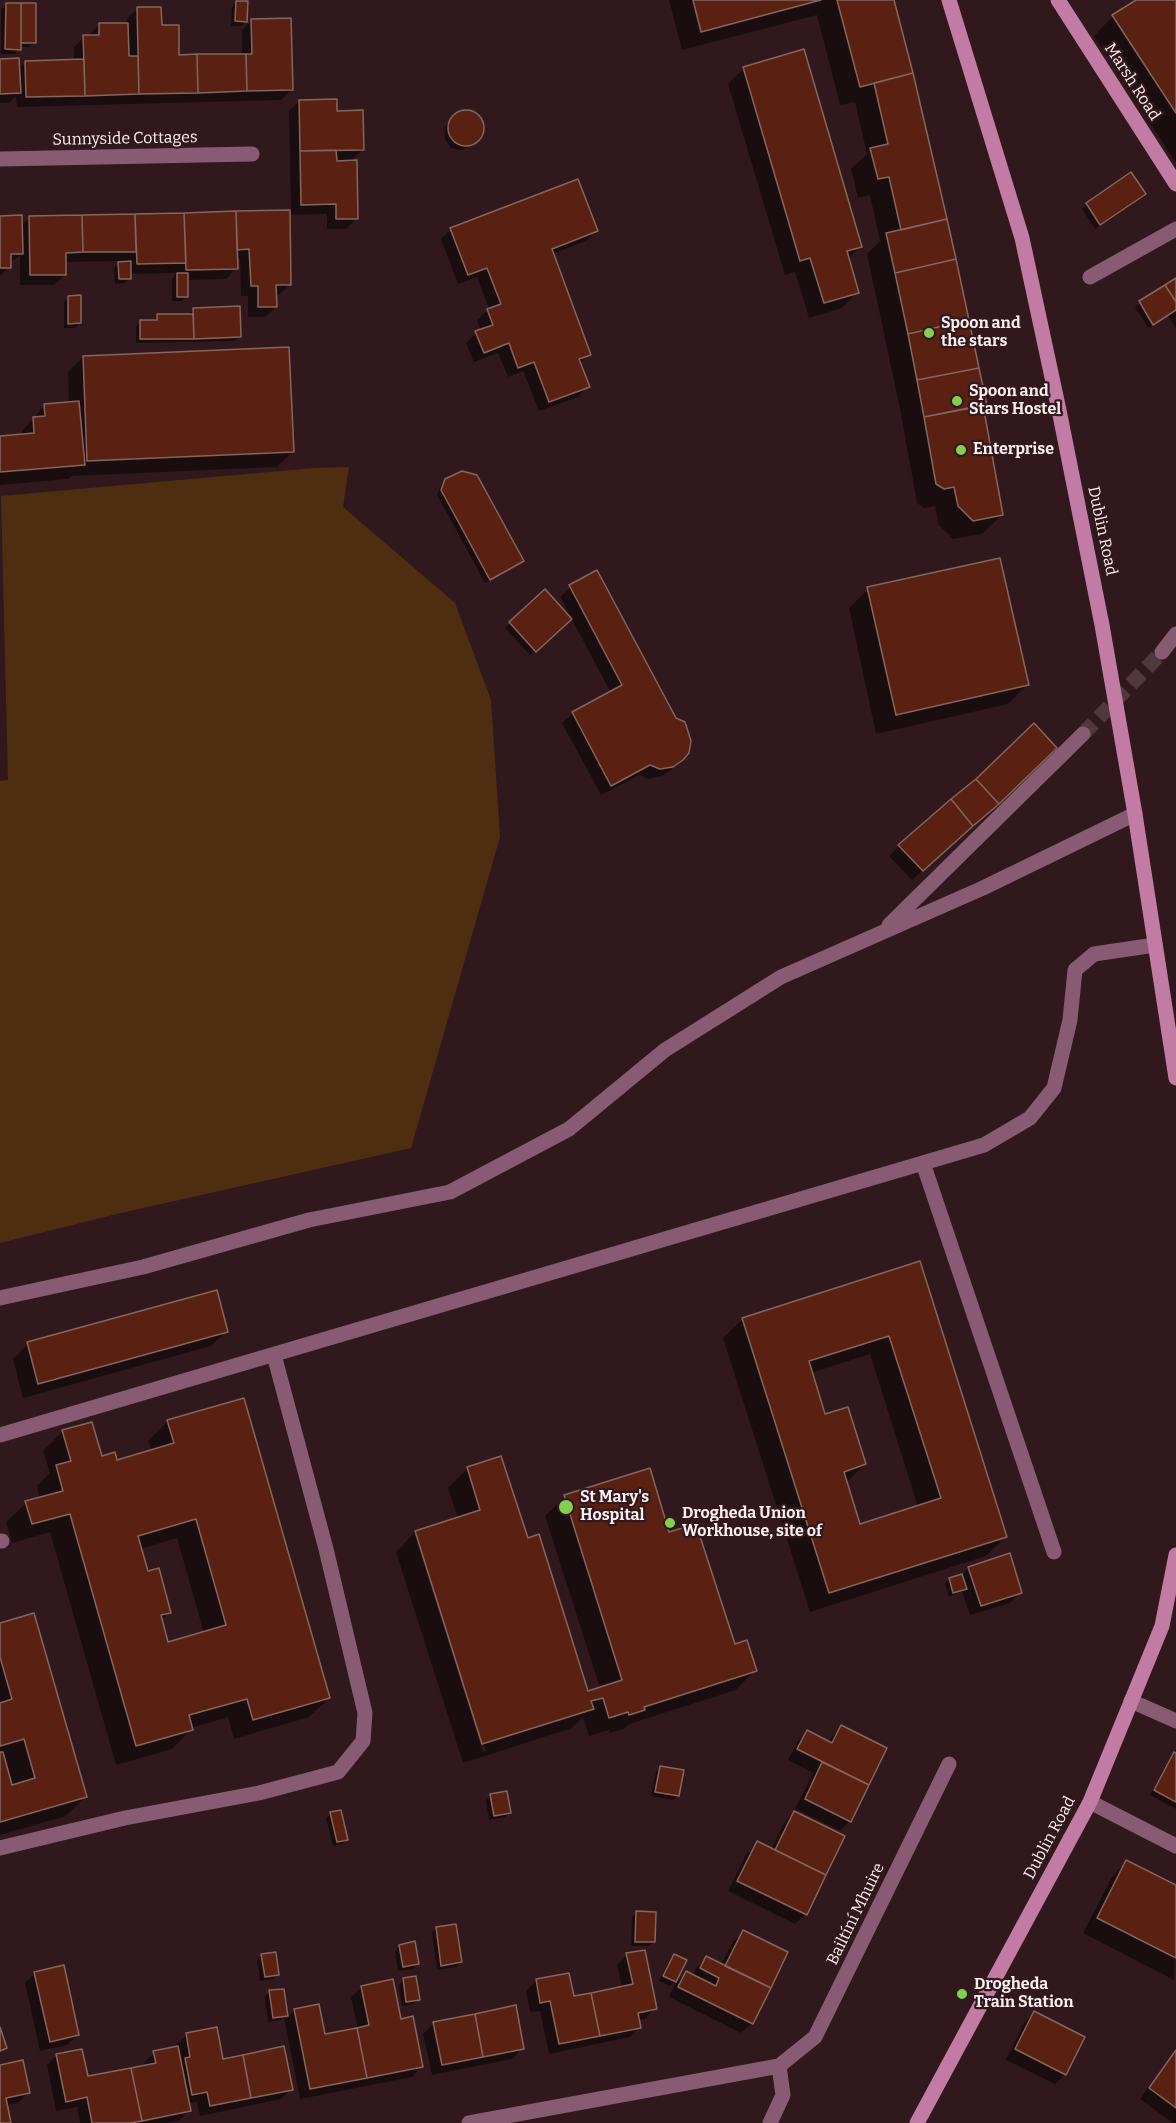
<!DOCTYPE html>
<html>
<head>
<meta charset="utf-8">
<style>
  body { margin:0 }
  canvas { display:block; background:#31181c }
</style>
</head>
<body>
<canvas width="1176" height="2123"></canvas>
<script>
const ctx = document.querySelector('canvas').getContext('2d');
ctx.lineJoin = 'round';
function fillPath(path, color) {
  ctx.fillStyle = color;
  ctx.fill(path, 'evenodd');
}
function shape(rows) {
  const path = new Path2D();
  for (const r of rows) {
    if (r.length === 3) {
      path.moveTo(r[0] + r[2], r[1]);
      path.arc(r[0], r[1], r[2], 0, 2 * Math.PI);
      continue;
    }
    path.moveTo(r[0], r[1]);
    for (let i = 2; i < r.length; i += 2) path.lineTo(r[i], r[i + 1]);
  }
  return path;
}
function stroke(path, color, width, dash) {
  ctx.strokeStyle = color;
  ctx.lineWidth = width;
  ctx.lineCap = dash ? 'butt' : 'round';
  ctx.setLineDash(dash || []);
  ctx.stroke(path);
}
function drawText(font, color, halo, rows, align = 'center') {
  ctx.font = font + ' Bitter,serif';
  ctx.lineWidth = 4.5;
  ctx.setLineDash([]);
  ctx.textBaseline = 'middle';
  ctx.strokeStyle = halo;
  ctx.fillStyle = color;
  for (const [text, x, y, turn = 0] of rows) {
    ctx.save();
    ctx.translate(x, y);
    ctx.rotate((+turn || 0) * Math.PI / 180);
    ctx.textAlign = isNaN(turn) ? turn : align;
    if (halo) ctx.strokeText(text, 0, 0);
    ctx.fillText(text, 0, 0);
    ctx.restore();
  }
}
fillPath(shape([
  [349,467,343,507,455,603,491,700,500,837,411,1148,121,1213,0,1243,0,781,8,780,1,496,314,468]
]), '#4d2e10');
fillPath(shape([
  [669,0,892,0,985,404,982,407,1002,515,982,534,953,539,939,525,935,506,924,508,917,503,900,409,867,254,880,241,870,195,858,198,851,169,867,154,855,102,840,105,817,15,682,50],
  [1138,0,1176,0,1176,163,1094,36,1113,16],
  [237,2,246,21,241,26,231,26,232,7],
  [6,4,34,42,30,47,19,47,15,54,1,54,1,9],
  [137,9,160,26,178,57,242,56,242,30,252,20,291,90,281,100,17,107,16,96,9,103,0,103,0,60,18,69,26,62,74,61,74,47,84,37,89,35,99,25,127,24,127,19],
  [744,68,860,246,848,259,857,292,842,308,809,318,795,272,785,275,728,84],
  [299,101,335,113,363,149,350,162,356,219,346,229,327,229,327,214,288,215,290,284,280,294,275,295,276,307,265,317,248,317,248,296,241,296,240,259,236,259,236,268,226,279,187,280,187,296,182,301,172,301,172,279,176,273,130,274,130,278,125,283,115,284,114,268,121,261,64,262,65,275,54,285,20,285,20,255,9,264,9,267,0,276,0,217,21,226,30,217,291,211,289,111],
  [468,111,477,116,482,126,480,136,471,146,461,150,451,148,445,139,444,128,456,114],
  [1131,174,1144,194,1095,229,1082,209],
  [451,229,597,231,586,241,552,254,590,354,579,364,588,386,578,397,539,411,523,371,508,377,498,353,474,362,466,343,476,333,481,331,477,320,489,309,477,277,458,284,441,239],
  [1176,280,1176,328,1168,316,1148,328,1135,307],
  [69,297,80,323,75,328,64,328,64,302],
  [194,309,239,337,234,341,136,343,136,326,141,322,152,321,157,316,189,314],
  [83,357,292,452,277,467,72,476,68,479,0,485,0,437,18,436,44,406,69,403,68,372],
  [446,480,522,561,517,566,485,583,437,495,441,485],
  [570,587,675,719,682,759,671,770,661,776,649,779,639,775,601,795,562,723,573,713,611,693,560,597],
  [868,589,1027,685,1008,704,876,734,849,608],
  [545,591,570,619,530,655,505,628],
  [961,836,912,880,889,856,899,846],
  [919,1263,1006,1536,986,1556,810,1612,723,1338,743,1319],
  [870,1354,918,1507,859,1525,846,1483,865,1464,824,1416,811,1373],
  [227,1331,211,1346,23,1398,13,1359,28,1344],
  [168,1421,329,1698,309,1717,234,1739,228,1717,191,1728,192,1729,172,1749,116,1765,50,1532,12,1543,6,1522,26,1503,40,1499,37,1486,50,1473,43,1451,63,1431,100,1458,116,1462,152,1451,148,1441],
  [177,1538,204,1633,167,1643,161,1621,169,1612,147,1573,140,1549],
  [468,1468,527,1540,587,1692,600,1688,545,1516,565,1497,668,1534,734,1646,755,1670,736,1690,629,1724,624,1729,609,1733,609,1730,589,1736,583,1717,572,1728,463,1763,396,1552,415,1532,458,1519,448,1488],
  [417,1542,420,1542,486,1751,483,1752],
  [969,1568,1021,1592,1010,1603,970,1615,962,1591,949,1597,945,1584,950,1579,962,1575],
  [0,1624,86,1796,66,1816,0,1835],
  [841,1727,885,1749,850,1821,840,1831,795,1809,813,1773,788,1760,797,1742,807,1732,828,1742],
  [1174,1754,1176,1755,1176,1809,1150,1795,1169,1759],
  [660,1767,678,1796,673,1800,651,1796,656,1772],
  [491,1796,509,1813,505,1817,489,1820,486,1800],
  [794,1812,806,1914,795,1924,728,1891,747,1853,757,1843,771,1850,784,1823],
  [331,1814,347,1839,342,1844,333,1846,326,1818],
  [1127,1862,1176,1887,1174,1980,1083,1933,1112,1877],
  [636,1913,654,1942,649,1946,631,1946,632,1917],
  [436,1928,461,1962,456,1967,437,1970,432,1933],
  [743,1932,752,2023,741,2033,669,1997,676,1983,686,1973,692,1976,696,1968,706,1958,721,1965,733,1942],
  [399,1946,418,1964,413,1969,398,1971,395,1951],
  [262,1955,278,1974,273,1979,260,1981,257,1960],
  [627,1955,655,2008,645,2019,638,2020,640,2027,630,2037,549,2054,540,2011,530,2012,526,1991,536,1981,568,1974,572,1998,622,1988,617,1965],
  [674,1956,685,1961,675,1982,670,1986,659,1981,669,1960],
  [35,1973,78,2035,67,2045,40,2051,25,1983],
  [403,1980,418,1999,414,2004,402,2006,399,1985],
  [362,1987,400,2021,422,2066,412,2077,300,2099,284,2017,281,2020,268,2022,265,1996,270,1992,283,1990,286,2019,295,2010,323,2036,358,2029,351,1997],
  [1034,2013,1065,2074,1055,2084,1006,2060,1024,2023],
  [434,2023,523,2048,512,2059,432,2075,423,2034],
  [187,2035,222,2060,291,2089,281,2099,200,2116,197,2102,188,2103,189,2110,179,2121,167,2123,80,2123,77,2107,56,2111,47,2065,57,2055,87,2078,145,2067,144,2063,154,2053,177,2048,176,2045],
  [1176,2049,1176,2123,1173,2123,1140,2099],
  [0,2067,29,2092,18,2103,6,2105,10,2123,0,2123]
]), '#0007');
const building = shape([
  [693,0,821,0,701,32,693,0],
  [837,0,894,0,913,73,860,87,837,0],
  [1136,0,1176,0,1176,113,1112,15,1136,0],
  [236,1,248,1,247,22,235,21,236,1],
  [6,3,21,3,21,50,5,49,6,3],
  [21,3,36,3,36,43,21,43,21,3],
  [137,7,161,7,162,25,179,25,179,55,197,54,198,93,139,94,137,7],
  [291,18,293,90,247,91,246,54,252,54,251,19,291,18],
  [99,23,128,23,129,56,138,56,139,94,85,96,83,35,99,35,99,23],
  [804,49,862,247,847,251,859,293,824,303,810,258,800,261,743,67,804,49],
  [197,54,246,54,247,91,198,93,197,54],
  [19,58,21,93,0,94,0,59,19,58],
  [84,59,85,96,26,97,25,61,84,59],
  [913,73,947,219,901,230,889,177,878,179,870,148,888,144,874,83,913,73],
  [337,99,337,111,363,110,364,150,300,151,299,100,337,99],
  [466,128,18],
  [336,150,337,161,357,160,358,219,336,219,336,204,301,205,300,151,336,150],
  [1131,172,1146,194,1100,225,1086,203,1131,172],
  [578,179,598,231,552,249,591,355,579,359,590,387,549,402,534,362,518,368,509,343,484,353,475,331,493,325,487,309,501,304,487,268,468,275,450,228,578,179],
  [290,210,291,285,276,285,277,307,258,307,258,286,251,286,249,249,237,250,236,211,290,210],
  [236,211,238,269,186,270,184,213,236,211],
  [184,213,186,263,137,264,135,214,184,213],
  [135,214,136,252,83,252,82,215,135,214],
  [22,215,23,254,11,254,11,268,0,268,0,216,22,215],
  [82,215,83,252,66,253,66,275,30,275,29,216,82,215],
  [947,219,956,259,895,273,886,233,947,219],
  [956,259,969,320,908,334,895,273,956,259],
  [131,261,131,279,119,279,118,262,131,261],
  [177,273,188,273,188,297,177,297,177,273],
  [1176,278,1176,302,1165,285,1176,278],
  [1165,285,1176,302,1176,310,1153,325,1139,301,1165,285],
  [81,295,81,323,68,324,68,296,81,295],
  [240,306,241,337,194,339,193,308,240,306],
  [157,314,193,314,194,339,140,339,140,320,157,320,157,314],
  [969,320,979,368,917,380,908,334,969,320],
  [289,347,294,452,87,461,83,356,289,347],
  [979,368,987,405,924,417,917,380,979,368],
  [79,401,85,465,0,472,0,436,34,433,33,417,45,416,44,404,79,401],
  [983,405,1003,515,973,521,958,506,954,487,944,489,936,484,924,417,983,405],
  [462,471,477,475,524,561,490,580,441,490,445,479,462,471],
  [1000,558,1029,685,896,715,867,587,1000,558],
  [597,570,676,718,685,722,691,741,689,753,683,760,673,767,660,769,650,765,611,786,572,712,622,685,569,585,597,570],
  [545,589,572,619,536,652,509,622,545,589],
  [1034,723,1057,748,999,804,976,779,1034,723],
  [976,779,999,804,973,826,951,799,976,779],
  [951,799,973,826,923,871,898,845,951,799],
  [920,1261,1007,1537,829,1593,742,1318,920,1261],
  [889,1336,941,1498,860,1524,844,1472,866,1464,848,1407,825,1414,809,1361,889,1336],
  [217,1290,228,1332,38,1384,27,1342,217,1290],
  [244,1398,330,1698,253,1720,247,1699,189,1715,193,1730,136,1746,70,1514,32,1524,25,1501,63,1491,56,1465,71,1461,62,1430,92,1422,102,1456,115,1452,117,1460,174,1443,167,1420,244,1398],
  [196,1519,226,1625,168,1642,161,1615,171,1613,159,1568,148,1571,138,1536,196,1519],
  [501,1456,528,1538,539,1534,588,1691,622,1680,564,1495,650,1468,669,1532,696,1524,735,1644,747,1640,757,1671,644,1707,645,1710,629,1715,628,1712,609,1718,603,1698,591,1701,594,1709,482,1744,415,1531,480,1510,467,1467,501,1456],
  [1010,1553,1022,1593,981,1606,968,1567,1010,1553],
  [962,1574,967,1589,953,1593,949,1578,962,1574],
  [34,1613,87,1797,0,1822,0,1752,3,1752,12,1785,35,1778,24,1739,0,1746,0,1703,12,1699,0,1657,0,1623,34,1613],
  [841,1725,887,1748,869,1785,797,1749,807,1730,832,1743,841,1725],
  [1174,1752,1176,1753,1176,1802,1154,1790,1174,1752],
  [822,1762,869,1785,851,1822,805,1799,822,1762],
  [660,1766,684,1770,679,1796,655,1792,660,1766],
  [507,1791,511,1813,494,1816,490,1794,507,1791],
  [341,1810,348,1840,337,1842,330,1812,341,1810],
  [794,1811,845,1836,826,1875,775,1850,794,1811],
  [757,1841,826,1875,807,1915,737,1881,757,1841],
  [1126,1860,1176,1885,1176,1958,1097,1918,1126,1860],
  [636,1911,656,1912,655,1942,635,1942,636,1911],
  [456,1924,462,1962,441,1966,436,1927,456,1924],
  [743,1930,788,1952,771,1988,725,1966,743,1930],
  [415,1941,419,1964,403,1967,399,1945,415,1941],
  [645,1950,657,2009,638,2013,641,2028,600,2036,591,1993,633,1984,626,1953,645,1950],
  [276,1952,279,1975,265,1977,261,1954,276,1952],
  [674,1954,687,1960,676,1982,663,1976,674,1954],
  [706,1956,771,1988,753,2024,678,1987,686,1971,716,1986,719,1978,700,1968,706,1956],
  [64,1965,79,2035,50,2042,34,1972,64,1965],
  [569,1973,574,1996,591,1993,600,2036,559,2044,550,2001,540,2003,536,1979,569,1973],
  [416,1976,420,2000,406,2002,403,1978,416,1976],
  [393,1979,401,2019,413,2016,423,2067,367,2078,357,2028,369,2025,361,1986,393,1979],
  [284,1989,288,2016,273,2018,269,1990,284,1989],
  [319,2004,325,2034,357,2028,367,2078,310,2089,294,2009,319,2004],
  [516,2005,524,2049,483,2057,475,2014,516,2005],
  [1034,2011,1085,2037,1066,2075,1015,2049,1034,2011],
  [475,2014,483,2057,442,2065,433,2022,475,2014],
  [0,2027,7,2048,0,2051,0,2027],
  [217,2027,223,2059,243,2055,251,2098,210,2106,207,2092,192,2095,185,2058,190,2057,186,2033,217,2027],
  [178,2046,191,2111,142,2121,131,2068,156,2063,153,2051,178,2046],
  [284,2046,293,2090,251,2098,243,2055,284,2046],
  [82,2049,88,2076,131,2068,142,2121,130,2123,92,2123,87,2097,66,2102,56,2054,82,2049],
  [1176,2050,1176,2108,1149,2088,1176,2050],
  [23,2060,30,2093,6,2098,11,2123,0,2123,0,2065,23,2060]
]);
fillPath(building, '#5a2011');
stroke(building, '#84665e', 1.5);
stroke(shape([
  [1083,734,1162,652]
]), '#50383c', 15, [15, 8]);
stroke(shape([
  [1090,277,1176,229],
  [923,1163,1054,1552],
  [0,1435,984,1145,1030,1118,1054,1088,1070,1020,1075,970,1094,954,1155,945],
  [0,1541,2,1541],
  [1131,1701,1176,1721],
  [1090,1802,1176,1846],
  [0,1848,125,1818,259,1793,338,1772,363,1741,365,1713,326,1549,274,1355]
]), '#875b72', 15);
stroke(shape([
  [0,159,252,154],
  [1162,652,1176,634],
  [889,925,1083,734],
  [0,1298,143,1267,309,1220,450,1192,569,1129,665,1050,781,977,983,888,1135,814],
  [469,2123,779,2066,815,2037,949,1764],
  [770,2123,783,2095,779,2066]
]), '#875b72', 15);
stroke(shape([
  [949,0,1022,238,1059,410,1102,625,1135,814,1176,1078],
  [1058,0,1176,184],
  [917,2123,1090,1802,1162,1626,1176,1555]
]), '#c27ba2', 15);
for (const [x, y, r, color] of [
  [929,333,6,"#84d04e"],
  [957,401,6,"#84d04e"],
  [961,450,6,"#84d04e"],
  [566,1507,8,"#84d04e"],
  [670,1523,6,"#84d04e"],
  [962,1994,6,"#84d04e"]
]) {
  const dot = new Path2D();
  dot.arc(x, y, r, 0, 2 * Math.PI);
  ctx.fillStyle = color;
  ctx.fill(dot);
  stroke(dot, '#31181c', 2);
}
drawText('16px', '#feeff0', '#31181c', [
  ["Marsh Road",1132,82,57],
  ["Sunnyside Cottages",125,139,-1],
  ["Dublin Road",1102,531,78],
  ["Dublin Road",1050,1838,-62],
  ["Bailtíní Mhuire",856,1914,-64]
]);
drawText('bold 16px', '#feeff0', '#31181c', [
  ["Spoon and",941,324],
  ["the stars",941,342],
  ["Spoon and",969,392],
  ["Stars Hostel",969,410],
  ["Enterprise",973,450],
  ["St Mary's",580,1498],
  ["Hospital",580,1516],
  ["Drogheda Union",682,1514],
  ["Workhouse, site of",682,1532],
  ["Drogheda",974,1985],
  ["Train Station",974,2003]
], 'left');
</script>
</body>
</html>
